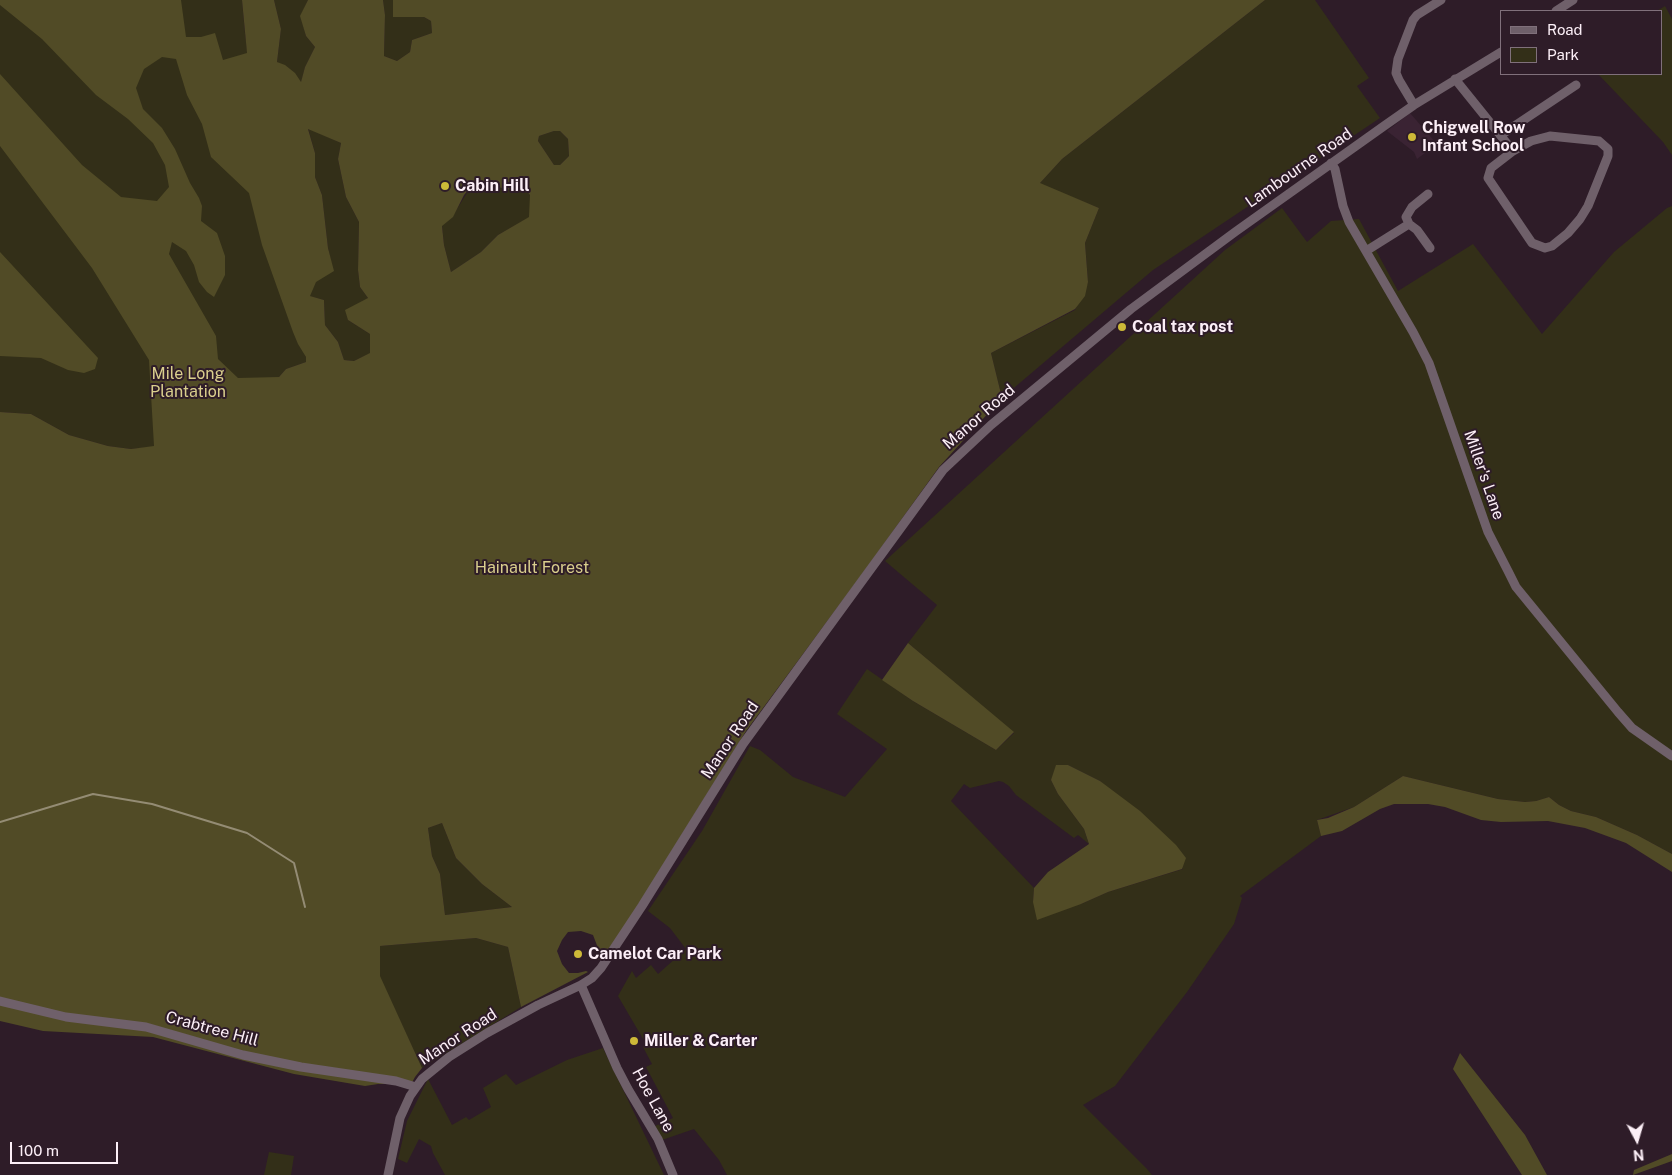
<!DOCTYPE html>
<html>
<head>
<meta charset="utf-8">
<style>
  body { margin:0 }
  #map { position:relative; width:1672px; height:1175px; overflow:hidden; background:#2e1c28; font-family:"Public Sans",sans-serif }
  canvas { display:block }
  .legend { position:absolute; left:1500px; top:10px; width:162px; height:65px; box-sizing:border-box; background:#2e1c28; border:1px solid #80707b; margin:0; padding:6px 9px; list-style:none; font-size:15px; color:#fceff7 }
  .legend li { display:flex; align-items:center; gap:10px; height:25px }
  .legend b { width:25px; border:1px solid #80707b }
  .north { position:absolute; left:1612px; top:1115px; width:50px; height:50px; -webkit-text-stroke:4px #2e1c28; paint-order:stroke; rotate:174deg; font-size:14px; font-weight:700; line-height:20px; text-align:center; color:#fceff7 }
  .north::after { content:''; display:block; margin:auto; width:18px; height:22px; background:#fceff7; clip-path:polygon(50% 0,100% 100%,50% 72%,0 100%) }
  .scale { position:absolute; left:10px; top:1142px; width:108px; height:22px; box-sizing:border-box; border:2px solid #fceff7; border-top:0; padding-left:6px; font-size:15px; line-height:18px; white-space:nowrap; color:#fceff7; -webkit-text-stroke:4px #2e1c28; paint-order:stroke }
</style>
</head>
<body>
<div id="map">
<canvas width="1672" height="1175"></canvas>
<ul class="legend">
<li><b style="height:6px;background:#6f606a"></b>Road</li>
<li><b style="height:14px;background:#332f18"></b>Park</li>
</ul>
<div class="north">N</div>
<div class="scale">100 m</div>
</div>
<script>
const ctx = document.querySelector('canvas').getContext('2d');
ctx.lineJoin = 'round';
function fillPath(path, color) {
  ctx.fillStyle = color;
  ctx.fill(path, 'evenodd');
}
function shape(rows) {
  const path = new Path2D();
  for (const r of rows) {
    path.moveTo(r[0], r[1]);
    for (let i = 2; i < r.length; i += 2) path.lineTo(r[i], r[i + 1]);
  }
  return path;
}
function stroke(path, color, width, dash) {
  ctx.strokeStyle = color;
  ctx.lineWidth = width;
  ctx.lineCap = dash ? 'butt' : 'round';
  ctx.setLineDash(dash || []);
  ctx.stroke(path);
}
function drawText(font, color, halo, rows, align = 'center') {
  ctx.font = font + ' "Public Sans",sans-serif';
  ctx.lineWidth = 4;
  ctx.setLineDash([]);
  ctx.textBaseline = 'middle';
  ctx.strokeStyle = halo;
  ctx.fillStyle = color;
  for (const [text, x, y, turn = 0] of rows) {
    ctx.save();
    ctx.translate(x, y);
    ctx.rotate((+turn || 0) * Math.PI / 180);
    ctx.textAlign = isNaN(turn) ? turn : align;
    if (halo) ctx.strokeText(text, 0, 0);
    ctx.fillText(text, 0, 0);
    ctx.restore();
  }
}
fillPath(shape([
  [1410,113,1437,144,1417,159,1414,152,1387,131]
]), '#3a2333');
fillPath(shape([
  [0,0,242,0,245,33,266,204,306,357,306,362,286,369,279,377,154,447,131,449,108,446,69,435,31,414,0,412],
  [274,0,308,0,301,16,306,36,315,47,305,67,301,83,277,62,281,29],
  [383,0,393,0,394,17,424,17,431,21,432,33,412,40,410,52,397,61,384,56,385,15],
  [1265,0,1315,0,1369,78,1357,86,1380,118,1153,270,1002,398,991,353,1075,310,1088,282,1085,243,1099,208,1039,184,1062,159],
  [1665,6,1672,19,1672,155,1663,142,1598,74,1661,74,1661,11,1657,11],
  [308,128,341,143,338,159,346,197,359,222,358,270,360,287,368,298,348,320,370,334,371,353,354,361,344,360,338,342,325,325,324,300,309,296,315,282,333,270,328,248,322,195,315,177,315,153],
  [554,131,560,131,568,139,569,156,560,165,554,165,538,141,539,136],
  [494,186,510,190,524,188,530,195,530,217,498,235,481,252,451,272,444,245,442,225,452,217,470,188],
  [1672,206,1672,854,1637,835,1596,817,1571,811,1559,805,1549,797,1536,801,1525,802,1498,799,1403,776,1354,807,1317,820,1321,836,1240,896,1242,898,1234,924,1187,992,1115,1086,1083,1105,1147,1169,1152,1175,727,1175,719,1160,694,1129,662,1140,655,1126,673,1118,646,1067,652,1064,643,1047,646,1044,618,996,632,971,636,978,651,965,658,974,686,949,670,928,648,911,702,831,750,746,760,750,793,777,845,797,887,749,837,714,867,669,913,701,996,750,1014,733,908,643,937,605,885,561,1225,250,1282,208,1307,242,1331,221,1359,219,1398,291,1473,244,1542,334,1614,252,1667,208],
  [1068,765,1100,781,1183,869,1108,892,1081,904,1033,902,1034,888,951,801,964,784,970,788,999,781,1003,782,1009,786,1016,795,1074,838,1078,835,1089,844,1084,829,1058,794,1051,780],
  [442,823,456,858,482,884,512,907,445,915,440,874,432,856,428,828],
  [476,938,508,947,521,1007,422,1068,379,976,380,946],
  [603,1048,664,1175,445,1175,433,1153,431,1146,419,1139,407,1163,398,1159,407,1121,428,1079,452,1125,466,1117,469,1120,491,1107,483,1088,506,1074,516,1085,567,1060],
  [269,1152,294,1156,291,1175,264,1175]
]), '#332f18');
fillPath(shape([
  [0,0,181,0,186,37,201,37,215,33,223,60,247,53,242,0,274,0,281,29,277,62,285,65,295,73,301,82,305,67,315,47,306,36,300,16,308,0,383,0,385,15,384,56,397,61,410,52,412,40,432,33,431,21,424,17,393,17,393,0,1265,0,1062,159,1040,183,1099,208,1085,243,1088,282,1085,296,1075,309,991,353,1002,398,939,467,865,570,746,731,619,936,599,960,597,958,598,948,593,935,581,931,568,932,562,940,557,951,562,964,569,973,578,973,586,971,588,972,521,1007,508,947,476,938,380,946,380,976,422,1068,415,1077,409,1088,399,1084,378,1084,365,1086,294,1074,153,1037,43,1031,0,1021,0,412,31,414,69,435,108,446,131,449,154,446,149,360,92,268,0,146,0,74,82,165,121,197,157,201,169,187,165,165,153,143,128,119,96,95,42,39,0,5],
  [162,57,176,59,187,95,202,124,211,157,249,193,262,245,293,332,298,344,306,357,306,362,286,369,279,377,238,378,218,359,216,336,169,254,172,242,186,251,194,265,199,282,207,292,214,297,225,275,225,256,217,233,201,221,202,206,199,198,190,183,175,149,162,128,143,109,136,88,144,69],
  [308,129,341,143,338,159,346,197,359,222,358,270,360,287,368,298,345,310,348,320,370,334,370,353,354,361,344,360,338,342,325,325,324,300,310,296,316,282,334,271,328,248,322,195,315,177,315,153],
  [554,131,560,131,568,139,569,156,560,165,554,165,538,141,539,136],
  [494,186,510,190,524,188,530,195,529,217,498,235,481,252,451,272,444,245,442,226,453,217,464,195,470,188],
  [442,823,456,858,482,884,512,907,445,915,440,874,432,856,428,828],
  [0,252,98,358,95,369,84,373,68,370,41,358,0,356],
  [908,643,1014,732,996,750,913,701,882,680],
  [1056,765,1068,765,1100,781,1140,811,1176,845,1186,858,1182,869,1108,892,1081,904,1037,920,1033,902,1034,888,1048,872,1089,844,1084,829,1058,794,1051,780],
  [1403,776,1498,799,1525,802,1536,801,1549,797,1559,805,1571,811,1596,817,1637,835,1672,854,1672,872,1626,843,1585,828,1548,821,1501,822,1481,820,1445,807,1428,804,1394,804,1380,809,1342,831,1321,836,1317,820,1328,818,1354,807],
  [1460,1053,1525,1135,1547,1175,1522,1175,1453,1069],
  [1672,1154,1672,1161,1633,1175,1634,1170]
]), '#514b26');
stroke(shape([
  [0,822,93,794,152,804,247,833,294,863,305,907]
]), '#948c74', 2);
stroke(shape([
  [1556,11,1573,0],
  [1455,79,1513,151],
  [1414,105,1399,80,1396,73,1398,59,1413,20,1417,15,1441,0],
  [1501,135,1576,85],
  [1550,136,1599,141,1608,149,1608,156,1588,206,1580,219,1568,233,1552,246,1545,248,1532,243,1488,178,1491,168,1513,151,1531,141,1550,136],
  [1331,163,1335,169,1343,206,1349,222,1413,332,1429,363,1488,532,1508,571,1516,587,1618,712,1632,728,1672,756],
  [1428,194,1412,207,1406,217,1409,224,1417,230,1430,248],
  [1366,251,1409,224],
  [581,985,617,1068,628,1089,658,1139,673,1175],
  [0,1001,66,1017,146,1027,243,1055,301,1067,396,1081,416,1087],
  [388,1175,400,1118,410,1096,422,1079,449,1057,487,1033,538,1005,581,985,592,978,601,968,642,906,743,744,943,470,991,425,1131,309,1235,232,1384,126,1414,105,1501,52]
]), '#6f606a', 9);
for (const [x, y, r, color] of [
  [1412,137,5,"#cdb938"],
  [445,186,5,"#cdb938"],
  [1122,327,5,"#cdb938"],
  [578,954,5,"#cdb938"],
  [634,1041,5,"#cdb938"]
]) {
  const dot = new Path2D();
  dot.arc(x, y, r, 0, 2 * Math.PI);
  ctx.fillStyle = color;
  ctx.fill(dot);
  stroke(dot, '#2e1c28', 2);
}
drawText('bold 16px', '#fceff7', '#2e1c28', [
  ["Chigwell Row",1422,128],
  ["Infant School",1422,146],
  ["Cabin Hill",455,186],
  ["Coal tax post",1132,327],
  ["Camelot Car Park",588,954],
  ["Miller & Carter",644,1041]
], 'left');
drawText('16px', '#fceff7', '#2e1c28', [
  ["Lambourne Road",1299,168,-35],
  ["Manor Road",979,417,-41],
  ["Miller's Lane",1484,475,71],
  ["Manor Road",730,740,-56],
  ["Crabtree Hill",212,1029,15],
  ["Manor Road",458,1037,-33],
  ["Hoe Lane",653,1100,61]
]);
drawText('16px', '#dacf8d', '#2e1c28', [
  ["Mile Long",188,374],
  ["Plantation",188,392],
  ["Hainault Forest",532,568]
]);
</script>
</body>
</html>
